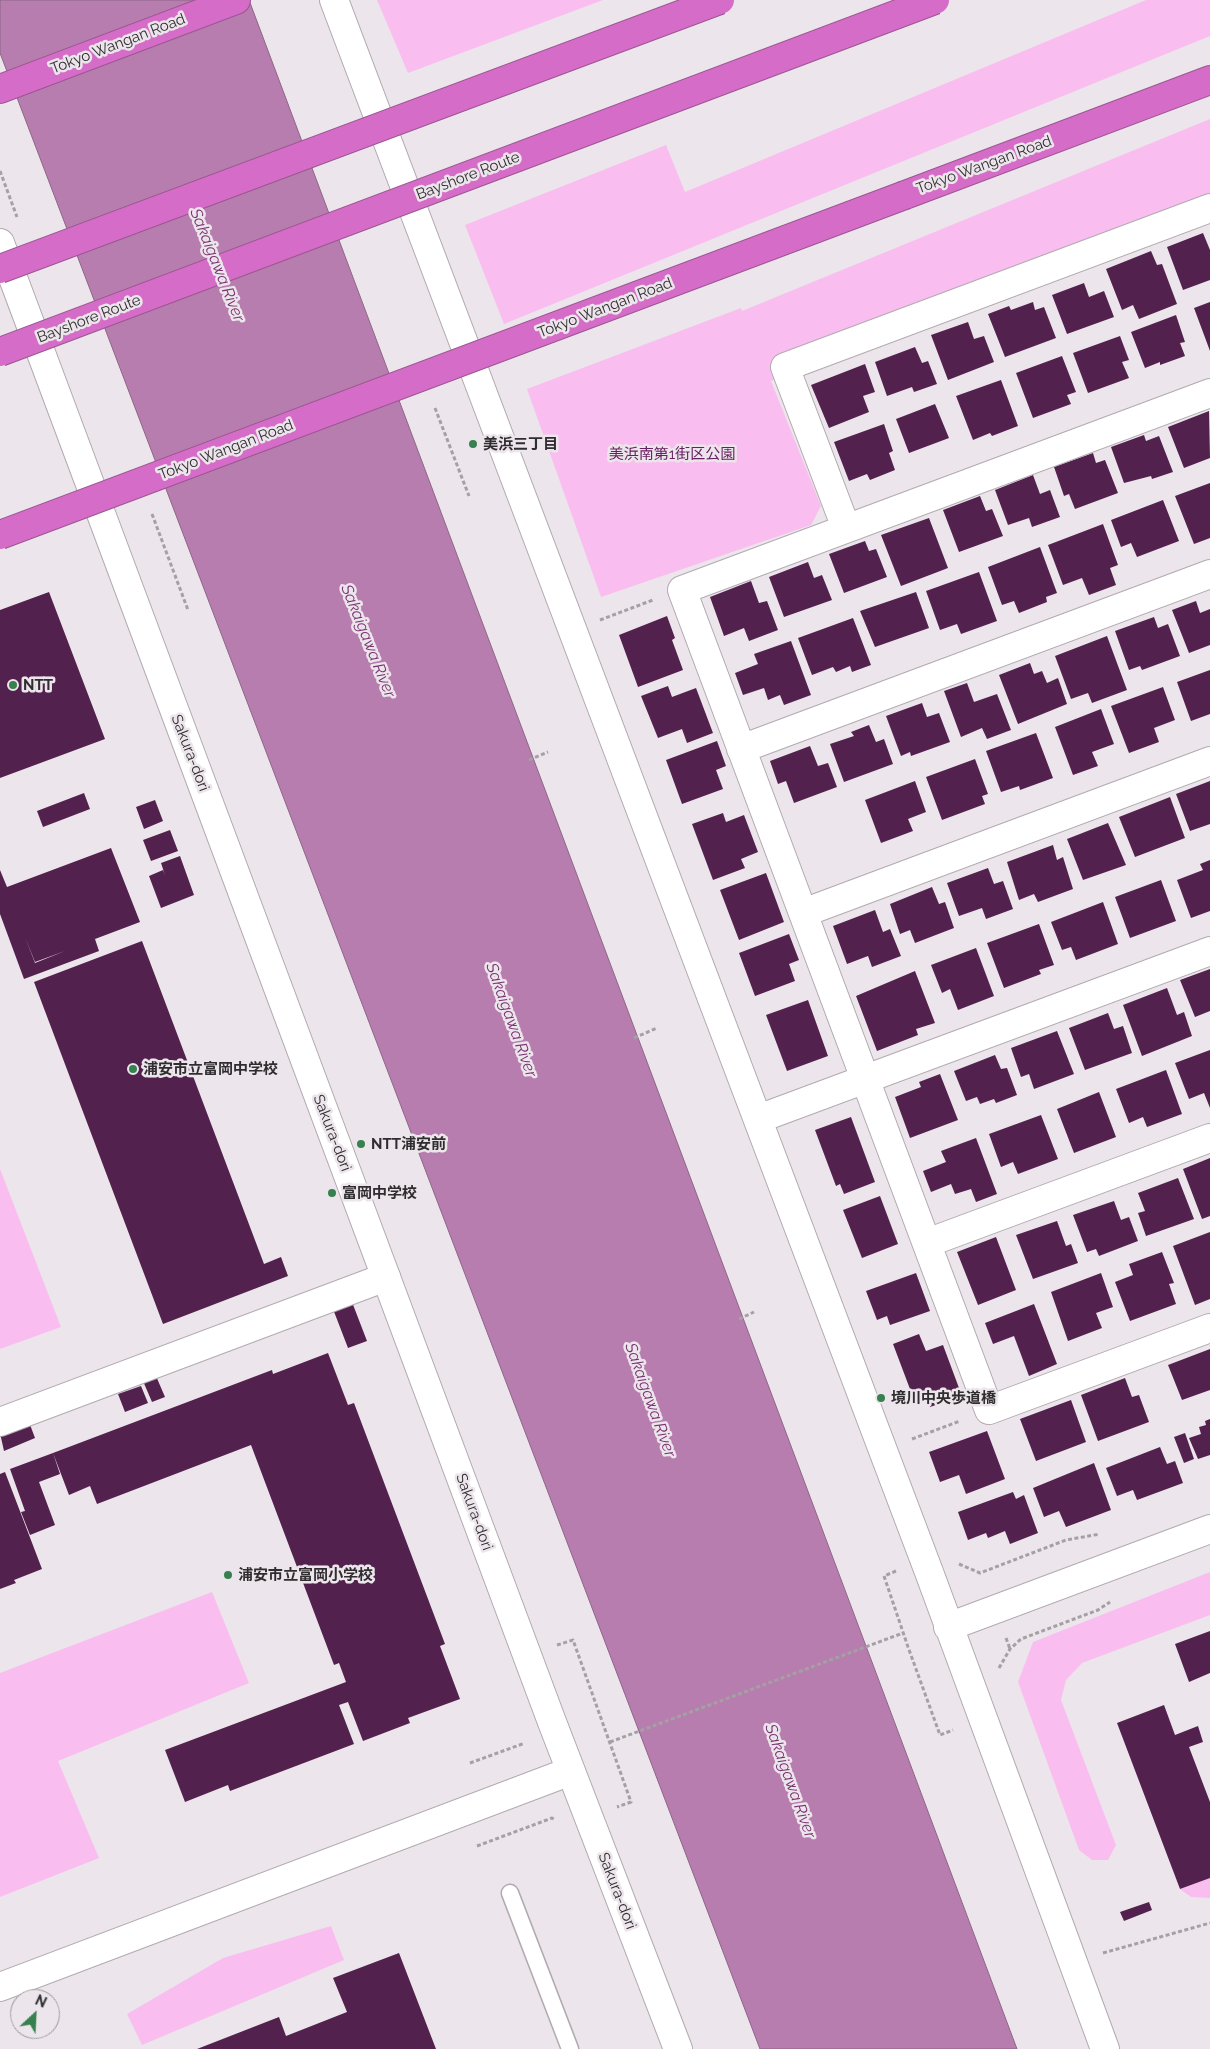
<!DOCTYPE html>
<html>
<head>
<meta charset="utf-8">
<style>
  body { margin:0 }
  #map { position:relative; width:1210px; height:2049px; overflow:hidden; background:#ece5eb; font-family:Raleway,sans-serif }
  canvas { display:block }
  .north { position:absolute; left:10px; top:1989px; width:50px; height:50px; box-sizing:border-box; background:#ece5eb; border:1px solid #a09ba0; border-radius:50%; rotate:25deg; font-size:14px; font-weight:700; line-height:20px; text-align:center; color:#2f2d2f }
  .north::after { content:''; display:block; margin:auto; width:18px; height:22px; background:#36814f; clip-path:polygon(50% 0,100% 100%,50% 72%,0 100%) }
</style>
</head>
<body>
<div id="map">
<canvas width="1210" height="2049"></canvas>
<div class="north">N</div>
</div>
<script>
const ctx = document.querySelector('canvas').getContext('2d');
ctx.lineJoin = 'round';
function fillPath(path, color) {
  ctx.fillStyle = color;
  ctx.fill(path, 'evenodd');
}
function shape(rows) {
  const path = new Path2D();
  for (const r of rows) {
    path.moveTo(r[0], r[1]);
    for (let i = 2; i < r.length; i += 2) path.lineTo(r[i], r[i + 1]);
  }
  return path;
}
function stroke(path, color, width, dash) {
  ctx.strokeStyle = color;
  ctx.lineWidth = width;
  ctx.lineCap = dash ? 'butt' : 'round';
  ctx.setLineDash(dash || []);
  ctx.stroke(path);
}
function drawText(font, color, halo, rows, align = 'center') {
  ctx.font = font + ' Raleway,"Noto Sans JP",sans-serif';
  ctx.lineWidth = 5;
  ctx.setLineDash([]);
  ctx.textBaseline = 'middle';
  ctx.strokeStyle = halo;
  ctx.fillStyle = color;
  for (const [text, x, y, turn = 0] of rows) {
    ctx.save();
    ctx.translate(x, y);
    ctx.rotate((+turn || 0) * Math.PI / 180);
    ctx.textAlign = isNaN(turn) ? turn : align;
    if (halo) ctx.strokeText(text, 0, 0);
    ctx.fillText(text, 0, 0);
    ctx.restore();
  }
}
fillPath(shape([
  [377,0,603,0,408,73],
  [1146,0,1210,0,1210,36,504,324,465,225,666,145,685,192],
  [1210,119,1210,210,771,381,821,506,811,525,601,597,527,389,741,308,742,311],
  [0,1169,61,1327,0,1349],
  [1210,1572,1210,1615,1082,1663,1066,1680,1061,1700,1116,1845,1108,1860,1092,1860,1079,1850,1018,1682,1033,1642],
  [212,1592,249,1683,58,1761,99,1858,0,1897,0,1673],
  [1210,1878,1210,1898,1191,1897,1180,1889],
  [331,1926,344,1960,142,2045,127,2014,223,1958]
]), '#f9beef');
const water = shape([
  [0,0,249,0,1017,2049,760,2049,0,53,0,0]
]);
fillPath(water, '#b77dae');
stroke(water, '#8e6588', 1);
fillPath(shape([
  [1203,233,1210,250,1210,280,1183,290,1167,247],
  [1151,251,1157,265,1162,264,1177,304,1139,319,1133,305,1122,310,1106,269],
  [1084,283,1089,297,1104,291,1114,317,1067,334,1052,295],
  [1033,302,1035,310,1044,307,1056,338,1005,357,988,314,1009,306,1011,310],
  [1210,302,1210,351,1194,308],
  [1176,315,1185,342,1180,343,1185,356,1160,365,1160,362,1145,368,1131,332],
  [968,322,974,339,984,336,994,362,948,380,931,335],
  [1120,336,1129,360,1122,362,1129,378,1088,393,1073,353],
  [915,347,922,363,928,361,937,384,914,392,912,387,887,396,875,362],
  [1062,356,1076,392,1067,395,1071,404,1033,418,1016,373],
  [865,364,875,392,863,396,869,412,829,428,811,385],
  [1001,380,1018,426,992,436,990,433,973,440,956,396],
  [935,404,949,438,909,453,896,419],
  [1209,411,1210,458,1184,468,1168,427],
  [884,424,893,451,889,453,895,470,870,480,867,474,849,481,834,442],
  [1144,435,1146,441,1159,436,1173,472,1152,479,1151,476,1124,483,1111,447],
  [1093,453,1096,463,1105,460,1118,493,1075,509,1069,494,1064,496,1054,467],
  [1033,475,1040,494,1050,490,1060,517,1032,527,1029,518,1008,525,995,490],
  [1210,483,1210,538,1194,544,1175,496],
  [980,496,986,511,992,509,1003,536,959,552,943,510],
  [1163,500,1179,541,1137,557,1131,543,1121,547,1111,520],
  [929,518,948,568,901,586,881,535],
  [1103,524,1118,565,1110,568,1116,585,1089,595,1082,578,1063,585,1048,545],
  [865,541,869,551,876,549,887,577,844,593,829,554],
  [1040,547,1057,593,1046,597,1047,602,1019,613,1014,601,1002,605,988,567],
  [808,562,814,578,822,575,832,600,784,617,769,577],
  [979,572,997,621,961,634,957,624,940,630,926,591],
  [751,581,759,603,767,601,778,630,749,641,744,628,724,636,710,597],
  [49,592,105,739,0,778,0,610],
  [916,592,929,628,875,647,860,611],
  [1196,601,1200,613,1210,609,1210,645,1189,653,1172,610],
  [667,616,675,638,672,640,683,670,638,687,619,635],
  [1154,617,1158,628,1168,624,1180,656,1142,670,1140,666,1129,670,1115,631],
  [853,618,871,665,852,672,850,666,836,672,833,667,812,675,798,638],
  [1107,636,1127,690,1092,703,1088,693,1071,699,1055,656],
  [791,641,811,695,784,705,780,695,768,700,764,688,743,695,735,673,758,664,754,654],
  [1030,663,1034,674,1042,671,1047,683,1058,678,1067,704,1018,724,999,675],
  [1210,670,1210,714,1191,721,1177,682],
  [967,683,974,702,997,694,1011,730,987,739,982,728,961,737,944,691],
  [668,686,672,697,696,688,713,733,687,743,682,729,658,738,641,696],
  [1163,687,1175,720,1154,728,1159,742,1129,753,1111,706],
  [922,703,927,717,939,713,950,742,911,756,910,752,901,756,886,716],
  [1101,709,1114,744,1092,752,1098,766,1073,775,1055,727],
  [869,725,876,742,884,739,893,764,844,782,830,744,854,736,851,732],
  [1036,733,1053,778,1020,790,1019,786,1001,792,986,751],
  [717,741,726,766,716,770,723,789,682,804,666,760],
  [810,746,818,766,828,763,837,787,794,803,786,781,778,784,770,761],
  [975,759,988,794,982,796,985,804,942,820,926,777],
  [915,781,926,812,908,819,913,831,881,843,865,800],
  [1210,781,1210,824,1190,831,1176,794],
  [84,793,90,809,43,827,37,811],
  [1170,797,1185,838,1135,857,1119,817],
  [155,800,163,821,144,829,136,807],
  [723,813,726,822,744,815,758,852,741,859,745,868,713,880,692,824],
  [1108,823,1126,865,1083,880,1067,839],
  [170,830,178,851,151,861,143,840],
  [1053,845,1057,860,1063,857,1073,889,1038,902,1034,894,1019,900,1007,862],
  [111,848,140,922,95,939,99,951,24,979,0,914,0,870,7,887],
  [25,937,35,962,65,951,35,963],
  [180,856,194,895,161,908,149,876,163,870,165,875,161,863],
  [1210,860,1210,911,1191,918,1177,880,1203,870,1200,864],
  [988,868,994,884,1003,881,1013,909,986,919,982,908,959,916,947,883],
  [766,873,784,922,739,940,720,890],
  [1161,880,1176,921,1130,938,1115,897],
  [932,887,939,904,945,902,954,928,915,943,910,930,900,934,890,904],
  [1103,902,1118,944,1076,960,1071,947,1062,950,1051,922],
  [875,910,883,932,890,929,901,956,872,967,868,956,847,964,833,926],
  [1039,924,1054,965,1039,970,1041,974,1004,988,987,943],
  [789,934,799,960,789,964,795,981,755,996,739,953],
  [142,941,264,1264,281,1257,288,1276,163,1324,34,982],
  [976,948,994,996,958,1010,950,989,942,993,931,965],
  [1210,969,1210,1011,1195,1017,1180,980],
  [915,971,935,1023,916,1029,918,1035,877,1051,856,996],
  [1167,988,1177,1015,1184,1012,1192,1036,1142,1056,1123,1005],
  [808,1000,828,1056,787,1071,766,1015],
  [1108,1013,1114,1029,1123,1026,1132,1053,1085,1070,1069,1028],
  [1057,1031,1074,1074,1034,1089,1029,1074,1021,1077,1011,1048],
  [1210,1050,1210,1108,1204,1093,1189,1099,1175,1063],
  [995,1055,1001,1069,1007,1068,1017,1095,996,1103,994,1099,980,1104,977,1097,966,1101,954,1071],
  [1166,1070,1182,1114,1147,1127,1143,1117,1129,1123,1116,1089],
  [940,1074,958,1120,910,1138,895,1097,921,1087,919,1082],
  [1099,1092,1116,1137,1074,1153,1057,1109],
  [1041,1115,1058,1159,1018,1174,1013,1162,1001,1167,989,1134],
  [851,1117,875,1182,844,1194,840,1184,836,1186,815,1130],
  [976,1138,997,1194,976,1202,971,1189,955,1194,951,1184,931,1192,923,1171,946,1162,941,1151],
  [1210,1158,1210,1216,1202,1219,1183,1169],
  [1178,1178,1194,1219,1146,1236,1138,1213,1145,1211,1138,1193],
  [880,1196,898,1244,862,1258,843,1210],
  [1114,1201,1121,1220,1129,1217,1138,1241,1099,1256,1096,1249,1087,1252,1073,1215],
  [1057,1221,1066,1246,1071,1244,1078,1263,1033,1279,1016,1235],
  [1210,1232,1210,1299,1195,1305,1173,1246],
  [996,1237,1016,1290,978,1305,957,1252],
  [1162,1252,1174,1283,1169,1284,1176,1304,1130,1321,1115,1282,1133,1275,1129,1264],
  [916,1273,930,1311,890,1325,887,1316,877,1320,866,1291],
  [1101,1273,1113,1307,1096,1313,1102,1328,1068,1341,1051,1292],
  [352,1302,367,1341,348,1348,333,1309],
  [1034,1304,1057,1364,1029,1376,1014,1336,993,1344,985,1323],
  [919,1334,926,1351,943,1345,962,1396,930,1407,925,1392,913,1397,893,1344],
  [1210,1349,1210,1390,1182,1400,1168,1365],
  [328,1353,348,1405,354,1403,445,1644,440,1646,460,1699,408,1718,410,1723,363,1741,348,1702,339,1705,354,1744,230,1791,228,1785,185,1802,165,1750,346,1682,339,1663,334,1665,251,1445,97,1504,90,1486,69,1495,53,1453,272,1370,273,1374],
  [156,1376,165,1397,152,1402,143,1381],
  [1125,1378,1132,1397,1139,1395,1149,1422,1098,1441,1081,1395],
  [141,1386,148,1403,125,1412,118,1394],
  [1071,1400,1086,1442,1036,1461,1020,1419],
  [1210,1419,1210,1455,1198,1459,1189,1438,1201,1434,1199,1427,1206,1425,1205,1421],
  [29,1422,35,1438,4,1451,0,1433],
  [987,1431,1005,1479,966,1494,959,1475,940,1482,929,1452],
  [1185,1433,1194,1459,1184,1463,1174,1437],
  [1160,1447,1167,1464,1175,1461,1183,1483,1137,1500,1133,1490,1117,1496,1106,1468],
  [53,1453,60,1474,39,1482,55,1525,30,1535,21,1512,25,1511,10,1469],
  [1094,1463,1111,1510,1066,1527,1059,1511,1044,1517,1033,1488],
  [5,1472,42,1569,14,1580,16,1583,0,1589,0,1474],
  [1013,1492,1016,1499,1024,1495,1038,1533,1010,1544,1005,1531,988,1538,986,1533,968,1540,958,1512],
  [1210,1631,1210,1673,1189,1682,1175,1644],
  [1164,1705,1175,1735,1198,1726,1203,1742,1189,1747,1210,1802,1210,1878,1180,1889,1117,1723],
  [1149,1902,1152,1910,1124,1921,1120,1912],
  [399,1953,436,2049,197,2049,279,2017,286,2036,347,2012,333,1978]
]), '#53214e');
const lane = shape([
  [510,1893,570,2049]
]);
const street = shape([
  [1210,393,682,590,989,1410,1210,1328],
  [846,528,785,367,1210,208],
  [741,749,1210,574],
  [803,913,1210,761],
  [758,1119,1210,951],
  [927,1243,1210,1138],
  [0,1422,386,1277]
]);
const secondary = shape([
  [334,0,929,1572,1105,2049],
  [0,243,552,1722,678,2049],
  [948,1627,1210,1529],
  [0,1987,571,1771]
]);
const highway = shape([
  [0,89,236,0],
  [905,195,1210,80]
]);
stroke(lane, '#b1aab0', 19);
stroke(street, '#b1aab0', 30);
stroke(secondary, '#b1aab0', 30);
stroke(highway, '#9b5692', 30);
stroke(shape([
  [0,171,17,217],
  [435,408,469,496],
  [152,514,188,610],
  [600,620,653,600],
  [529,760,548,752],
  [634,1038,657,1028],
  [739,1319,754,1312],
  [912,1439,960,1421],
  [959,1564,980,1573,1066,1540,1100,1534],
  [896,1571,884,1576,908,1647,940,1735,953,1730],
  [1006,1638,1010,1649],
  [557,1645,573,1640,631,1802,617,1807],
  [999,1668,1010,1649,1021,1639,1098,1610,1110,1602],
  [610,1742,903,1633],
  [470,1763,525,1743],
  [477,1846,552,1818,556,1820],
  [1103,1953,1210,1923]
]), '#a5a0a4', 3, [4, 2.5]);
stroke(lane, '#fff', 16);
stroke(street, '#fff', 28);
stroke(secondary, '#fff', 28);
stroke(highway, '#d56cc7', 28);
const highwayBridge = shape([
  [0,269,720,0],
  [0,352,935,0],
  [0,535,905,195]
]);
stroke(highwayBridge, '#9b5692', 30, []);
stroke(highwayBridge, '#d56cc7', 28);
for (const [x, y, r, color] of [
  [473,444,5,"#36814f"],
  [13,685,5,"#36814f"],
  [133,1069,5,"#36814f"],
  [361,1144,5,"#36814f"],
  [332,1193,5,"#36814f"],
  [881,1398,5,"#36814f"],
  [228,1575,5,"#36814f"]
]) {
  const dot = new Path2D();
  dot.arc(x, y, r, 0, 2 * Math.PI);
  ctx.fillStyle = color;
  ctx.fill(dot);
  stroke(dot, '#ece5eb', 2);
}
drawText('15px', '#2f2d2f', '#ece5eb', [
  ["Tokyo Wangan Road",118,44,-21],
  ["Tokyo Wangan Road",984,165,-20],
  ["Bayshore Route",468,176,-21],
  ["Tokyo Wangan Road",605,308,-21],
  ["Bayshore Route",89,319,-21],
  ["Tokyo Wangan Road",226,450,-21],
  ["Sakura-dori",190,753,69],
  ["Sakura-dori",332,1133,69],
  ["Sakura-dori",474,1512,70],
  ["Sakura-dori",617,1891,69]
]);
drawText('bold 15px', '#2f2d2f', '#ece5eb', [
  ["美浜三丁目",483,444],
  ["NTT",23,685],
  ["浦安市立富岡中学校",143,1069],
  ["NTT浦安前",371,1144],
  ["富岡中学校",342,1193],
  ["境川中央歩道橋",891,1398],
  ["浦安市立富岡小学校",238,1575]
], 'left');
drawText('15px', '#672160', '#ece5eb', [
  ["美浜南第1街区公園",672,454]
]);
drawText('italic 16px', '#793271', '#ece5eb', [
  ["Sakaigawa River",217,265,68],
  ["Sakaigawa River",368,641,68],
  ["Sakaigawa River",511,1020,70],
  ["Sakaigawa River",650,1400,70],
  ["Sakaigawa River",790,1781,70]
]);
</script>
</body>
</html>
